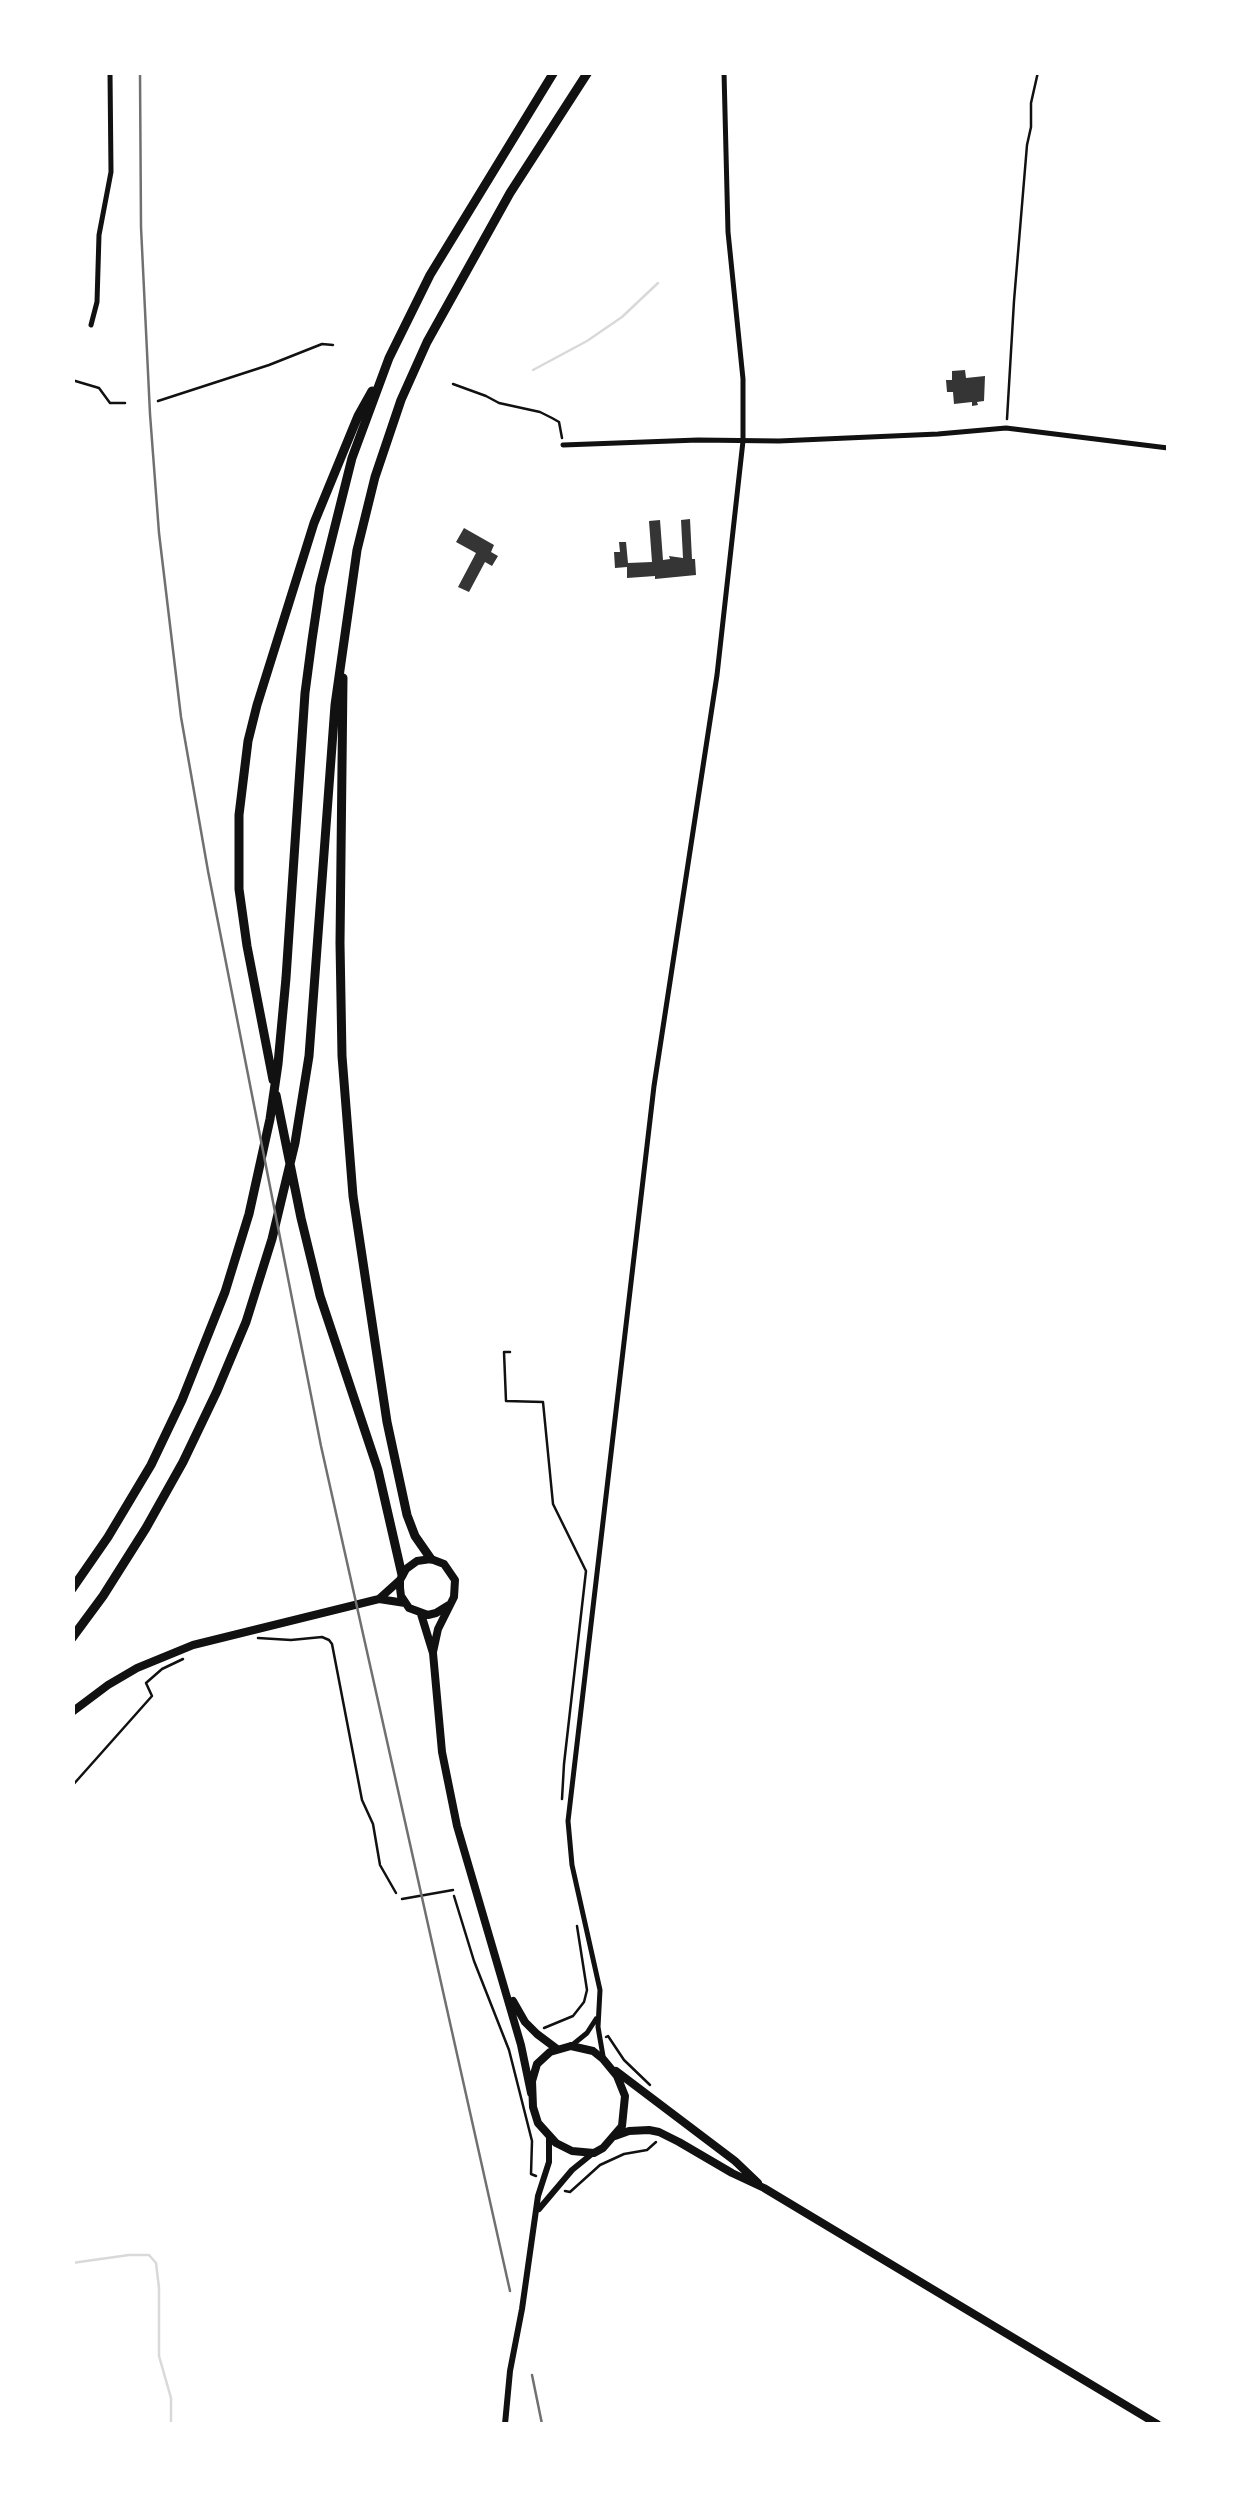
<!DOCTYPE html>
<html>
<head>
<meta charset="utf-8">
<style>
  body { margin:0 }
  #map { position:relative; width:1241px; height:2497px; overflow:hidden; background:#fff; font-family:Raleway,sans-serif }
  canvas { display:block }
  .frame { position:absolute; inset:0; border:75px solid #fff; pointer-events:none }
</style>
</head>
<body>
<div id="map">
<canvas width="1241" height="2497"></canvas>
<div class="frame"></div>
</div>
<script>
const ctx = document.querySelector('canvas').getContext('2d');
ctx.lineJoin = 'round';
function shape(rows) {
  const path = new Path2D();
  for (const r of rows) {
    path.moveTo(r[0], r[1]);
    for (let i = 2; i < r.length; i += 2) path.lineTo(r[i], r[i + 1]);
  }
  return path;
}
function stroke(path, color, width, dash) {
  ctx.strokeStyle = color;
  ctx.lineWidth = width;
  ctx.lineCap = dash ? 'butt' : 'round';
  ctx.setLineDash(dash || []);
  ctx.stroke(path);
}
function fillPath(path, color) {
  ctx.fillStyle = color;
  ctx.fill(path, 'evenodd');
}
stroke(shape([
  [533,370,587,341,622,317,658,283],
  [72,2263,129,2255,149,2255,156,2263,159,2288,159,2356,171,2398,171,2424]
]), '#d9d9d9', 2.5);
fillPath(shape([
  [965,370,966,378,985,376,984,401,977,402,978,405,972,406,972,402,954,404,953,392,947,392,946,380,952,380,952,371],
  [690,519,692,559,695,559,696,575,655,579,655,576,627,578,627,567,615,568,614,552,620,552,619,542,626,542,628,563,652,562,649,521,660,520,663,560,670,559,669,556,683,558,681,520],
  [464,528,494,545,491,552,498,556,492,566,485,562,469,592,458,587,476,553,456,542]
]), '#353535');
stroke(shape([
  [72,380,99,388,110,403,125,403],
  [453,384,486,396,499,403,540,412,552,418,559,422,562,438],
  [158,401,269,365,322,344,333,345],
  [1007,419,1014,301,1027,145,1031,127,1031,103,1038,72],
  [510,1352,504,1352,506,1401,543,1402,553,1504,586,1571,564,1764,562,1799],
  [258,1638,291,1640,322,1637,329,1640,332,1644,362,1800,373,1824,380,1865,396,1893],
  [72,1786,152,1696,146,1683,162,1669,183,1659],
  [454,1896,474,1961,509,2050,532,2141,531,2174,536,2176],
  [544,2028,573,2016,584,2002,587,1990,577,1926],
  [606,2037,608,2036,624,2060,650,2085],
  [565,2191,570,2192,600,2165,624,2154,647,2150,656,2142]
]), '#111', 2.5);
stroke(shape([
  [402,1899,453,1890]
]), '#111', 2.5);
stroke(shape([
  [91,325,97,302,99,235,111,172,110,72],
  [563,445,698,440,779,441,938,434,1006,428,1168,448]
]), '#111', 5);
stroke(shape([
  [571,2046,587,2033,596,2019],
  [603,2056,598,2027,600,1990,572,1865,568,1821,654,1086,717,675,743,441,743,379,728,232,724,72]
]), '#111', 5);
stroke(shape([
  [539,2209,572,2170,593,2153],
  [505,2424,510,2371,522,2309,538,2196,549,2162,549,2138]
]), '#111', 6);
stroke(shape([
  [379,1599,400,1580],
  [421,1614,433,1653,442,1752,457,1826,521,2045,531,2093],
  [433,1652,438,1629,454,1597,455,1580,444,1564,431,1559,417,1561,406,1569,400,1580,400,1588,401,1596,409,1608,428,1615,436,1613,449,1605],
  [72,1712,108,1685,137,1668,193,1645,379,1599,405,1603],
  [513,2001,525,2022,537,2034,557,2049],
  [571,2046,593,2051,603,2059,617,2076,625,2096,622,2126,603,2148,594,2153,572,2151,556,2143,538,2123,533,2107,532,2081,537,2064,550,2052,571,2046],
  [616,2071,735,2161,758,2183],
  [615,2136,629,2131,649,2130,659,2132,679,2142,732,2173,764,2188,1157,2424]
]), '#111', 8);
stroke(shape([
  [343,678,340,943,342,1056,353,1196,387,1422,407,1515,415,1536,431,1559],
  [273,1080,247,946,239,889,239,815,248,741,257,705,314,523,358,416,372,391],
  [276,1095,301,1218,320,1296,378,1470,402,1575],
  [72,1589,108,1537,151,1465,182,1400,225,1292,249,1214,270,1119,278,1064,286,978,305,693,312,640,320,586,352,458,389,358,430,275,554,72],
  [72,1638,103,1596,146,1528,183,1462,217,1391,246,1322,272,1239,295,1143,309,1056,335,705,357,550,375,477,401,400,427,342,510,193,588,72]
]), '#111', 9);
stroke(shape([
  [140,72,141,227,150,414,159,533,181,717,208,871,321,1446,510,2291],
  [532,2375,542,2424]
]), '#707070', 2.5);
</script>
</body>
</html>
